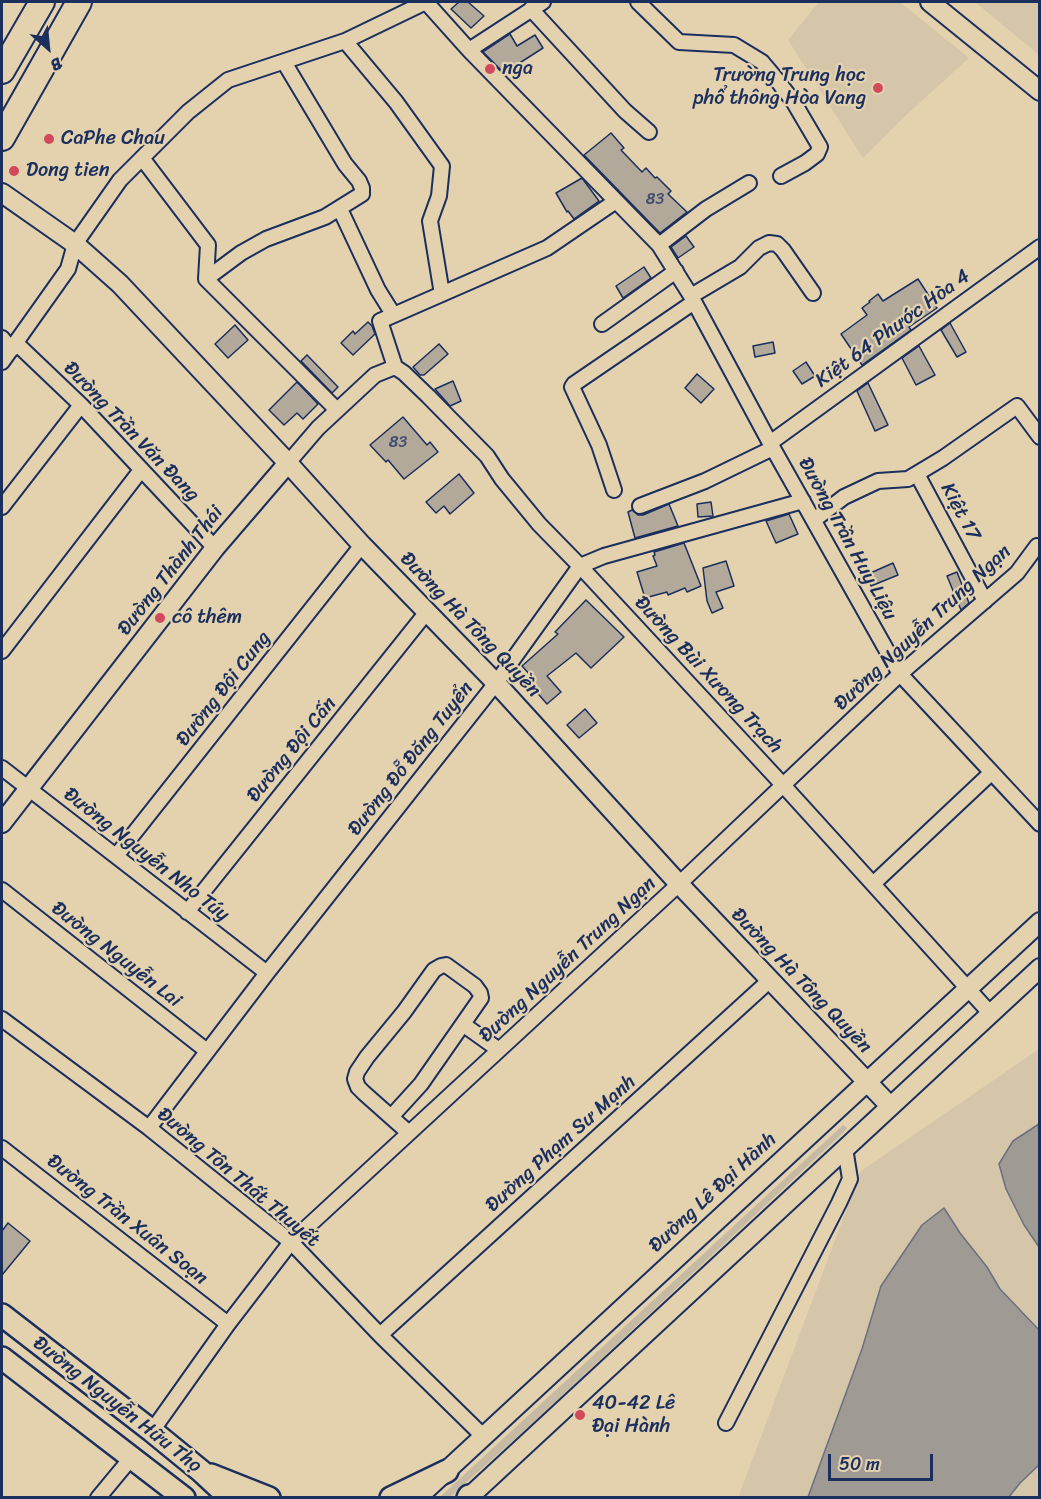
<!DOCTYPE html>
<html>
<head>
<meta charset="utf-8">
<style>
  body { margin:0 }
  #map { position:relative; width:1041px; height:1499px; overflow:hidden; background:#e4d2af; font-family:Sriracha,sans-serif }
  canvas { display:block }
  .frame { position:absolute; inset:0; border:3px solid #1b2f5e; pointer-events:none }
  .north { position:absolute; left:18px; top:18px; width:60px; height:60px; -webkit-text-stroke:4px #e4d2af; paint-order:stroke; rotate:153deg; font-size:16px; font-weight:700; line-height:24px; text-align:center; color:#1b2f5e }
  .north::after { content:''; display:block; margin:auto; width:21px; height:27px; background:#1b2f5e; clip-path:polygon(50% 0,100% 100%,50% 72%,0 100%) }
  .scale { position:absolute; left:828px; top:1454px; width:105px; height:27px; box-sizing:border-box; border:3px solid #1b2f5e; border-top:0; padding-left:8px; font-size:18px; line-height:21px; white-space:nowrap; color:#1b2f5e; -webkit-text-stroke:4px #e4d2af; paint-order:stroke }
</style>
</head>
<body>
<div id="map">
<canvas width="1041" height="1499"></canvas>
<div class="frame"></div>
<div class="north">B</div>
<div class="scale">50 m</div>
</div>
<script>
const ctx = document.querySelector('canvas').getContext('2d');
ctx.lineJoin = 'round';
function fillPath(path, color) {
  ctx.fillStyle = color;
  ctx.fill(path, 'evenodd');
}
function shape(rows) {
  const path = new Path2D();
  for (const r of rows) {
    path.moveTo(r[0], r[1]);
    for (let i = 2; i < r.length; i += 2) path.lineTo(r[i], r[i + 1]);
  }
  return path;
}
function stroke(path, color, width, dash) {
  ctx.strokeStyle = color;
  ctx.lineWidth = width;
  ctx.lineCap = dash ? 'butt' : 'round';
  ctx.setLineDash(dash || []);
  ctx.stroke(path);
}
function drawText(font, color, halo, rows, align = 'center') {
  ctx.font = font + ' Sriracha,sans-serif';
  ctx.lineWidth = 4.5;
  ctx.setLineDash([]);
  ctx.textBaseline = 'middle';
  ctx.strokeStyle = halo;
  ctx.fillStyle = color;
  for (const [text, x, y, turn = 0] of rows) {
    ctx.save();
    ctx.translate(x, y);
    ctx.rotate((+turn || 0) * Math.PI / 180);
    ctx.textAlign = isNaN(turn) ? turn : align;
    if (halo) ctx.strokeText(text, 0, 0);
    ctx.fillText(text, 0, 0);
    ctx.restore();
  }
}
fillPath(shape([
  [819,2,900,2,969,58,904,117,863,158,788,40],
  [975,2,1039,2,1039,55],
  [1039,1049,1039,1497,738,1498,861,1171]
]), '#d5c6a9');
fillPath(shape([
  [843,1125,847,1128,844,1132,527,1428,450,1497,440,1497]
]), '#c7baa3');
const water = shape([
  [1039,1124,1039,1247,1024,1225,1006,1189,999,1164,1013,1141,1039,1124],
  [944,1208,960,1233,987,1267,1000,1289,1039,1330,1039,1465,1020,1483,1009,1497,808,1497,862,1349,881,1286,922,1225,944,1208]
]);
fillPath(water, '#a09a94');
stroke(water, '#6b6f7e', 1.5);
const building = shape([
  [459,2,468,2,484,16,471,28,451,9,459,2],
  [510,34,517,46,535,35,543,48,504,73,483,52,510,34],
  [611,133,624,148,621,150,642,172,646,168,655,178,657,177,671,191,668,194,687,212,660,233,584,155,611,133],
  [582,178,599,201,574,219,568,211,567,212,556,193,582,178],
  [686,236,694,247,678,258,671,247,686,236],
  [644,267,651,278,623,298,616,286,644,267],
  [918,279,937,308,909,327,911,330,862,365,841,334,867,315,862,308,870,302,869,301,878,294,883,301,918,279],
  [368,322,372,326,375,334,353,355,341,343,353,331,355,334,368,322],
  [950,323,966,352,957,357,941,330,950,323],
  [235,325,248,340,228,358,215,344,235,325],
  [773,342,775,353,755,357,753,346,773,342],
  [439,344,448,354,424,375,420,375,413,367,439,344],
  [919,346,935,375,916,385,902,358,919,346],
  [307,355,338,387,332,393,301,361,307,355],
  [806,362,815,376,802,384,793,371,806,362],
  [697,374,714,389,701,403,685,388,697,374],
  [453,381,461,401,450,406,435,389,453,381],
  [297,382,318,404,303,419,297,413,284,425,269,410,297,382],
  [868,383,888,425,875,431,857,391,868,383],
  [403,417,427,445,430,442,438,452,404,479,388,460,386,462,370,445,403,417],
  [459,474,474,493,450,514,444,506,436,513,426,502,459,474],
  [711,502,713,516,698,517,697,504,711,502],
  [669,504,678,526,635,538,628,512,632,510,638,515,643,515,669,504],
  [789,514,798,534,776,543,766,521,789,514],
  [684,543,701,586,687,592,685,588,668,595,667,592,645,598,637,572,657,566,653,556,655,555,654,552,684,543],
  [726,561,734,586,716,592,723,608,712,613,707,601,703,568,726,561],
  [893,563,898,575,871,586,866,575,893,563],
  [957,572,969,603,961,610,947,576,957,572],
  [586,600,624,637,591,668,576,653,547,676,561,692,547,704,526,680,531,676,522,666,558,634,555,632,586,600],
  [585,709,597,723,579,738,567,725,585,709],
  [8,1223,30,1241,2,1275,2,1231,8,1223]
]);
fillPath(building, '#b2a99b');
stroke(building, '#1b2f5e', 1.5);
const street = shape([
  [426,2,469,50,659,245,691,296,770,443,900,674,1040,824],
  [638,2,679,42,734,45,762,62,773,75,793,101,820,147,817,154,805,163,781,176],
  [531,9,625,111,649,132],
  [345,41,396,102,442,166,439,196,430,221,442,294],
  [469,50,543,2],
  [142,158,208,245,206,279,337,410],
  [340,209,378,290,393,314],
  [659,245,706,209,749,183],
  [206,279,241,253,266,239,325,217,362,194,362,188,359,181,345,164,284,62],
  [691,296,740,267,759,248,769,243,777,244,783,250,813,293],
  [602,324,676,271],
  [2,338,11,350],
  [16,343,81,405,215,548],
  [2,362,68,269,75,244,120,180,188,112,228,80,345,41,426,2],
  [395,367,404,373,428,396,487,456,502,479,539,524,580,566,783,785,990,1013],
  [395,367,380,321,547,248,616,201],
  [770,443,1040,247],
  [288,463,318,428,375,375,395,367],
  [917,474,985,601],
  [614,490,599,445,572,387,574,384,694,302],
  [640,506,705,481,773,448],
  [2,507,81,405],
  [814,520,844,497,878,481,908,479,943,458,1017,406,1040,437],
  [2,651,141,470],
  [2,768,267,973],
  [116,856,362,545],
  [873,884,991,773],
  [2,890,207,1051],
  [187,912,426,613],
  [2,1019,149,1128,291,1242,380,1335,484,1437],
  [464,1025,499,1050],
  [391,1117,421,1084,481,998,480,993,475,986,446,965,441,966,434,970,404,1012,367,1057,357,1072,355,1079,358,1087,364,1093,409,1133],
  [149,1128,267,973,496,683,580,566,604,556,803,501],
  [2,1148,228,1324],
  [380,1335,769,981],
  [726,1423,839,1203,850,1179,845,1148],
  [152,1431,228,1324,291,1242,679,884,900,674,1017,573,1037,546,1040,549],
  [98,1498,132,1457]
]);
const secondary = shape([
  [930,2,1040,91],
  [2,193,75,244,120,284,288,463,362,545,496,683,679,884,890,1106],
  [2,823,215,548,288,463],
  [417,1498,1040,922],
  [468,1498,1040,968]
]);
const primary = shape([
  [2,1315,152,1431,201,1471,230,1498],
  [2,1358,184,1498],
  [211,1475,269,1498],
  [391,1498,447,1471],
  [468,1498,469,1496]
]);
const highway = shape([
  [2,71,42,2],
  [2,138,79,2]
]);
stroke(street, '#1b2f5e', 18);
stroke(secondary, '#1b2f5e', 22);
stroke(primary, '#1b2f5e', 26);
stroke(highway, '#1b2f5e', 28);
stroke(street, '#e4d2af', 14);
stroke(secondary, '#e4d2af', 18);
stroke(primary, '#e4d2af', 21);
stroke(highway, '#e4d2af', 24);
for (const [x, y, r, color] of [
  [490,69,6,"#d1495b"],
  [878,88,6,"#d1495b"],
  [49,139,6,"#d1495b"],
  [14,171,6,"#d1495b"],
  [160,618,6,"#d1495b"],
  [580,1415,6,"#d1495b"]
]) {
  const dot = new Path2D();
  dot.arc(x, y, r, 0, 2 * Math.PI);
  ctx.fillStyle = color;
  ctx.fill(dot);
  stroke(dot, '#e4d2af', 2);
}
drawText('16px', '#414e6d', null, [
  ["83",655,200],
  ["83",398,443]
]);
drawText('20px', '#1b2f5e', '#e4d2af', [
  ["nga",502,69],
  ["Trường Trung học",866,76,"right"],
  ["phổ thông Hòa Vang",866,99,"right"],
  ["CaPhe Chau",61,139],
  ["Dong tien",26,171],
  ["cô thêm",172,618],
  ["40-42 Lê",592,1404],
  ["Đại Hành",592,1427]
], 'left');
drawText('20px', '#1b2f5e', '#e4d2af', [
  ["Kiệt 64 Phước Hòa 4",893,329,-36],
  ["Đường Trần Văn Đang",131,432,46],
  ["Kiệt 17",960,512,62],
  ["Đường Trần Huy Liệu",847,539,61],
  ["Đường Thành Thái",171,571,-52],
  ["Đường Hà Tông Quyền",470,625,46],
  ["Đường Nguyễn Trung Ngạn",923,628,-43],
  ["Đường Bùi Xương Trạch",708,675,47],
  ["Đường Đội Cung",224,689,-52],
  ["Đường Đội Cấn",292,750,-51],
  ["Đường Đỗ Đăng Tuyển",411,759,-52],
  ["Đường Nguyễn Nho Túy",146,855,38],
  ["Đường Nguyễn Lai",116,955,38],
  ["Đường Nguyễn Trung Ngạn",568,960,-43],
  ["Đường Hà Tông Quyền",801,981,46],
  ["Đường Phạm Sư Mạnh",561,1144,-42],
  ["Đường Tôn Thất Thuyết",238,1178,40],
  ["Đường Lê Đại Hành",713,1193,-43],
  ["Đường Trần Xuân Soạn",127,1220,38],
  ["Đường Nguyễn Hữu Thọ",117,1405,38]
]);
</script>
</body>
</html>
